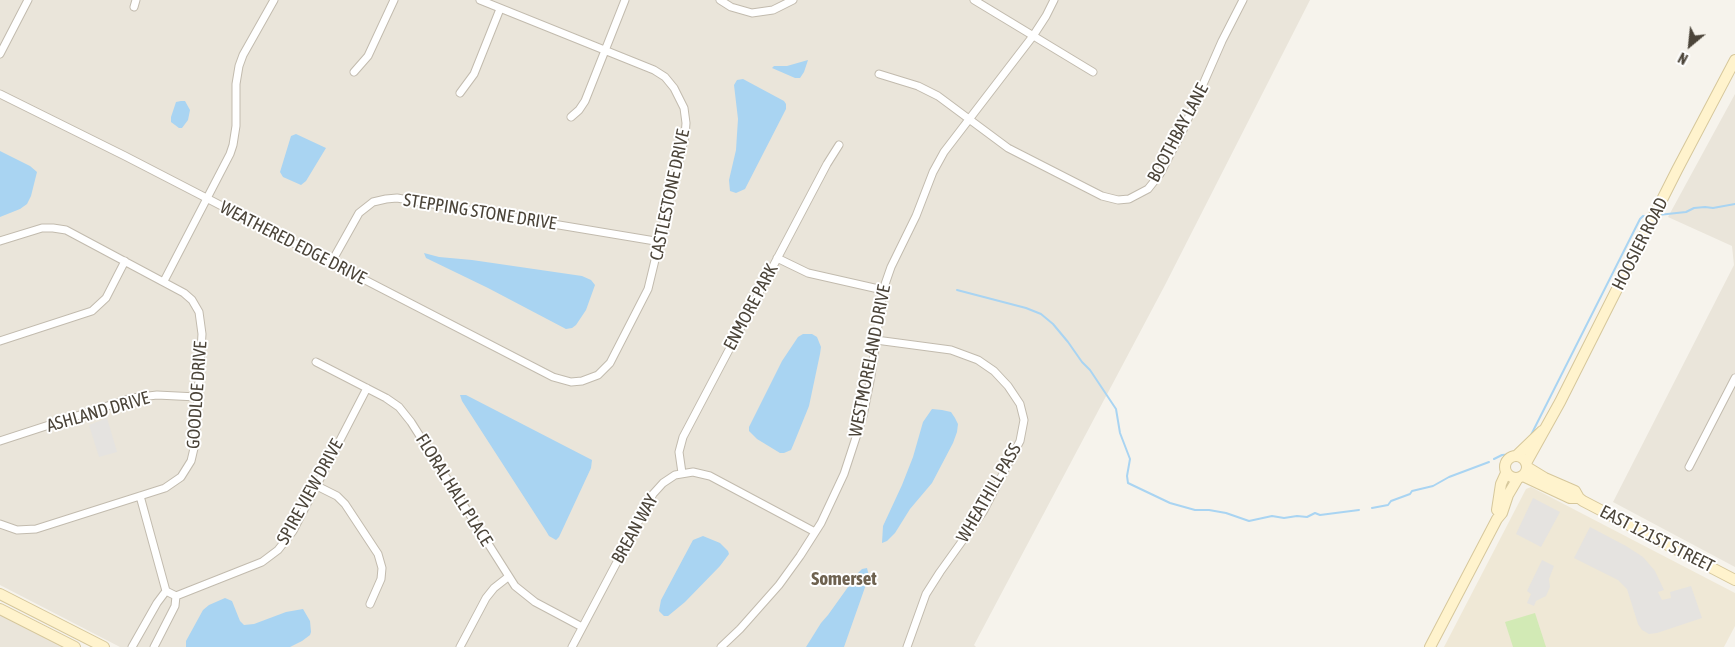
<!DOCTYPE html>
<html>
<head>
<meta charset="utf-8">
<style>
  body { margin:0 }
  #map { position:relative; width:1735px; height:647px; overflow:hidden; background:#f6f3ec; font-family:"Asap Condensed",sans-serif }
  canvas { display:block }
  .north { position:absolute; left:1665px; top:20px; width:50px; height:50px; -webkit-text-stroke:4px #fff; paint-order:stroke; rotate:208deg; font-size:14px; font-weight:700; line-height:20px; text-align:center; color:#4b4439 }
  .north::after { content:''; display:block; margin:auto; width:18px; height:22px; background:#4b4439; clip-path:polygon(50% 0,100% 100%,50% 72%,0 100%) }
</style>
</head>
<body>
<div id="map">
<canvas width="1735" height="647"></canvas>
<div class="north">N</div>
</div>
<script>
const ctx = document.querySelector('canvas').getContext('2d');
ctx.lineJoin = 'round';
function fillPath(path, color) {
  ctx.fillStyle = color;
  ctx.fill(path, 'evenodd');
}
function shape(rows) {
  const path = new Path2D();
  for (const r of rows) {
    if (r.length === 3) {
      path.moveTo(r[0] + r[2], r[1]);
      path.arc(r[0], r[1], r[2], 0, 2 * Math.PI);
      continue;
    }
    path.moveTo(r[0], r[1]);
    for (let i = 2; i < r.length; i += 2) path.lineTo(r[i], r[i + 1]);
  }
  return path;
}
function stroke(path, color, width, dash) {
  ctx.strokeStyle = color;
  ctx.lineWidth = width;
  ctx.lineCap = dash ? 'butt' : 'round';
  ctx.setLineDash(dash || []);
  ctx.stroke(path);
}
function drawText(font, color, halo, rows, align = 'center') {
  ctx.font = font + ' "Asap Condensed",sans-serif';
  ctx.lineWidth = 4;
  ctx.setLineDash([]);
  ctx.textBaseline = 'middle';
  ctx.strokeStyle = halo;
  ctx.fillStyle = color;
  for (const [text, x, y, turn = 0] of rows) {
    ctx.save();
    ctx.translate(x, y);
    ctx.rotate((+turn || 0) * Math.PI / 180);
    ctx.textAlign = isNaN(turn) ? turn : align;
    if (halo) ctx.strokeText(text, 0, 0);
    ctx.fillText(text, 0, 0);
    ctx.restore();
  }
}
fillPath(shape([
  [0,0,1310,0,1165,285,974,645,976,647,120,647,0,585],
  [1735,94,1735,567,1613,502,1734,265,1732,246,1668,217],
  [0,613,63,647,0,647]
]), '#eae5da');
fillPath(shape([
  [1531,487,1735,593,1735,626,1724,647,1444,647,1526,489]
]), '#efe8d6');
fillPath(shape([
  [1535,613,1546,647,1513,647,1505,622]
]), '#d2eab5');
fillPath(shape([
  [107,418,117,452,99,457,89,425],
  [1533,498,1560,512,1541,547,1516,534],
  [1590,527,1626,546,1643,557,1655,571,1664,590,1658,592,1662,600,1671,598,1670,592,1691,586,1702,618,1657,633,1649,634,1642,630,1638,624,1627,589,1618,580,1574,558],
  [1542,560,1554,566,1549,579,1550,587,1546,596,1536,601,1534,606,1527,603,1531,594,1527,591]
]), '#e5e3e0');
fillPath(shape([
  [808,60,804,72,800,78,795,78,772,68,774,66,787,66],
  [743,79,784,101,786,104,786,109,745,189,736,193,730,191,729,180,736,150,737,134,738,119,734,85,737,80],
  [181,101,185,101,190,110,188,120,182,128,179,128,171,122,171,117,176,102],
  [296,134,326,148,306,181,301,185,283,177,280,172,291,136],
  [0,151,30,166,37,172,31,196,27,204,20,209,0,217],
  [424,253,439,257,472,260,582,276,591,280,595,285,586,310,576,325,572,328,566,329,488,288,426,258],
  [803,334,812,334,817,337,821,347,820,354,809,406,794,443,791,450,784,453,780,453,757,439,749,431,749,427,782,361,798,337],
  [460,395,466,395,592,460,591,468,559,537,556,540,549,536,546,531,462,401],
  [932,409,942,410,951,412,955,418,958,424,957,432,953,443,932,483,910,509,895,533,887,541,882,543,883,526,902,485,913,457,923,422],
  [703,536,720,543,728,551,729,554,720,566,685,602,668,616,664,616,659,611,661,600,693,540],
  [867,568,869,576,844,647,806,647,821,623,828,615,858,573,862,569],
  [225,598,232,601,240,621,244,625,254,624,286,612,303,609,310,621,311,632,310,635,302,641,290,647,186,647,186,641,203,610,209,605]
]), '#a9d4f2');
stroke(shape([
  [1658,215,1686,212,1694,208,1705,207,1713,208,1735,204],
  [957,290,1026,308,1041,314,1053,324,1068,342,1082,362,1090,370,1116,409,1120,433,1130,459,1127,476,1128,483,1170,503,1195,510,1209,510,1226,513,1249,521,1272,516,1284,518,1297,516,1307,517,1315,513,1320,515,1359,510],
  [1530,437,1640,219,1643,216,1648,217],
  [1494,459,1502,455,1513,454],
  [1372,508,1388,505,1391,501,1410,494,1412,491,1433,486,1449,477,1489,462]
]), '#a9d4f2', 2);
const street = shape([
  [720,0,731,7,752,13,773,10,793,0],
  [974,0,1093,72],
  [134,7,136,0],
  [0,54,28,0],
  [354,72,368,56,394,0],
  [879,74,918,86,938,96,1008,148,1102,196,1118,200,1129,199,1148,189,1160,174,1183,130,1222,41,1243,0],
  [460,93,474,74,500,9],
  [0,94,125,156,553,377,571,382,582,381,598,375,610,363,648,289,685,136,686,123,684,108,674,88,665,77,654,70,480,0],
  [571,117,579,110,585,101,625,0],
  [0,241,42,228,53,228,66,230,184,293,192,300,199,312,202,334,195,444,191,461,181,477,165,488,36,529,17,530,0,524],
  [777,258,808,273,883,290],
  [331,263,359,213,373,202,386,199,397,198,661,242],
  [164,281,230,154,233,145,236,126,236,84,239,66,243,55,274,0],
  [876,340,951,350,978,360,994,371,1008,386,1020,404,1024,420,1020,441,983,512,940,572,926,594,907,647],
  [0,341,92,311,106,298,125,261],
  [316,362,386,398,399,407,411,422,515,586,535,602,582,627],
  [0,441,132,398,157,395,197,397],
  [1689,467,1735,378],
  [682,473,679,452,683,437,827,164,839,145],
  [317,486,337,496,345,504,378,554,382,568,381,579,370,604],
  [140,496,166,591],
  [166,591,176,596,262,562,278,550,293,531,367,388],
  [132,647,157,603,166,591],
  [154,647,175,606,176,596],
  [460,647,486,598,494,588,508,577],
  [572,647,653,494,663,483,675,475,693,472,710,476,815,532],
  [721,647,740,629,779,585,800,556,821,523,844,474,863,416,871,376,883,290,891,267,916,216,933,172,944,152,1033,36,1046,16,1054,0]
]);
const secondary = shape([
  [1516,467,11],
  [1516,456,1542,431],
  [1526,463,1560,402,1677,170,1735,60],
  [1527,467,1545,478,1575,491,1579,498,1583,501,1735,580],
  [1523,476,1570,498,1579,498],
  [1497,510,1501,484,1506,473],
  [0,594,104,647],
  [0,609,75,647],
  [1430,647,1497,519,1502,513,1508,495,1518,478]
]);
stroke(street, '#c2bbae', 9);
stroke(secondary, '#d6c79b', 12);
stroke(street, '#fff', 7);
stroke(secondary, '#fff3cd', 10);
drawText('18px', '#4b4439', '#fff', [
  ["BOOTHBAY LANE",1178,133,-62],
  ["CASTLESTONE DRIVE",670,195,-78],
  ["STEPPING STONE DRIVE",480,212,9],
  ["WEATHERED EDGE DRIVE",293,243,27],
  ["HOOSIER ROAD",1640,244,-63],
  ["ENMORE PARK",751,307,-62],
  ["WESTMORELAND DRIVE",870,361,-79],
  ["GOODLOE DRIVE",197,395,-86],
  ["ASHLAND DRIVE",98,412,-16],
  ["FLORAL HALL PLACE",454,490,58],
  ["SPIRE VIEW DRIVE",310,492,-61],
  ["WHEATHILL PASS",989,493,-60],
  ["BREAN WAY",635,529,-61],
  ["EAST 121ST STREET",1657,539,27]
]);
drawText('bold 19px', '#6e6250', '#fff', [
  ["Somerset",844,579]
]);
</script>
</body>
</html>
